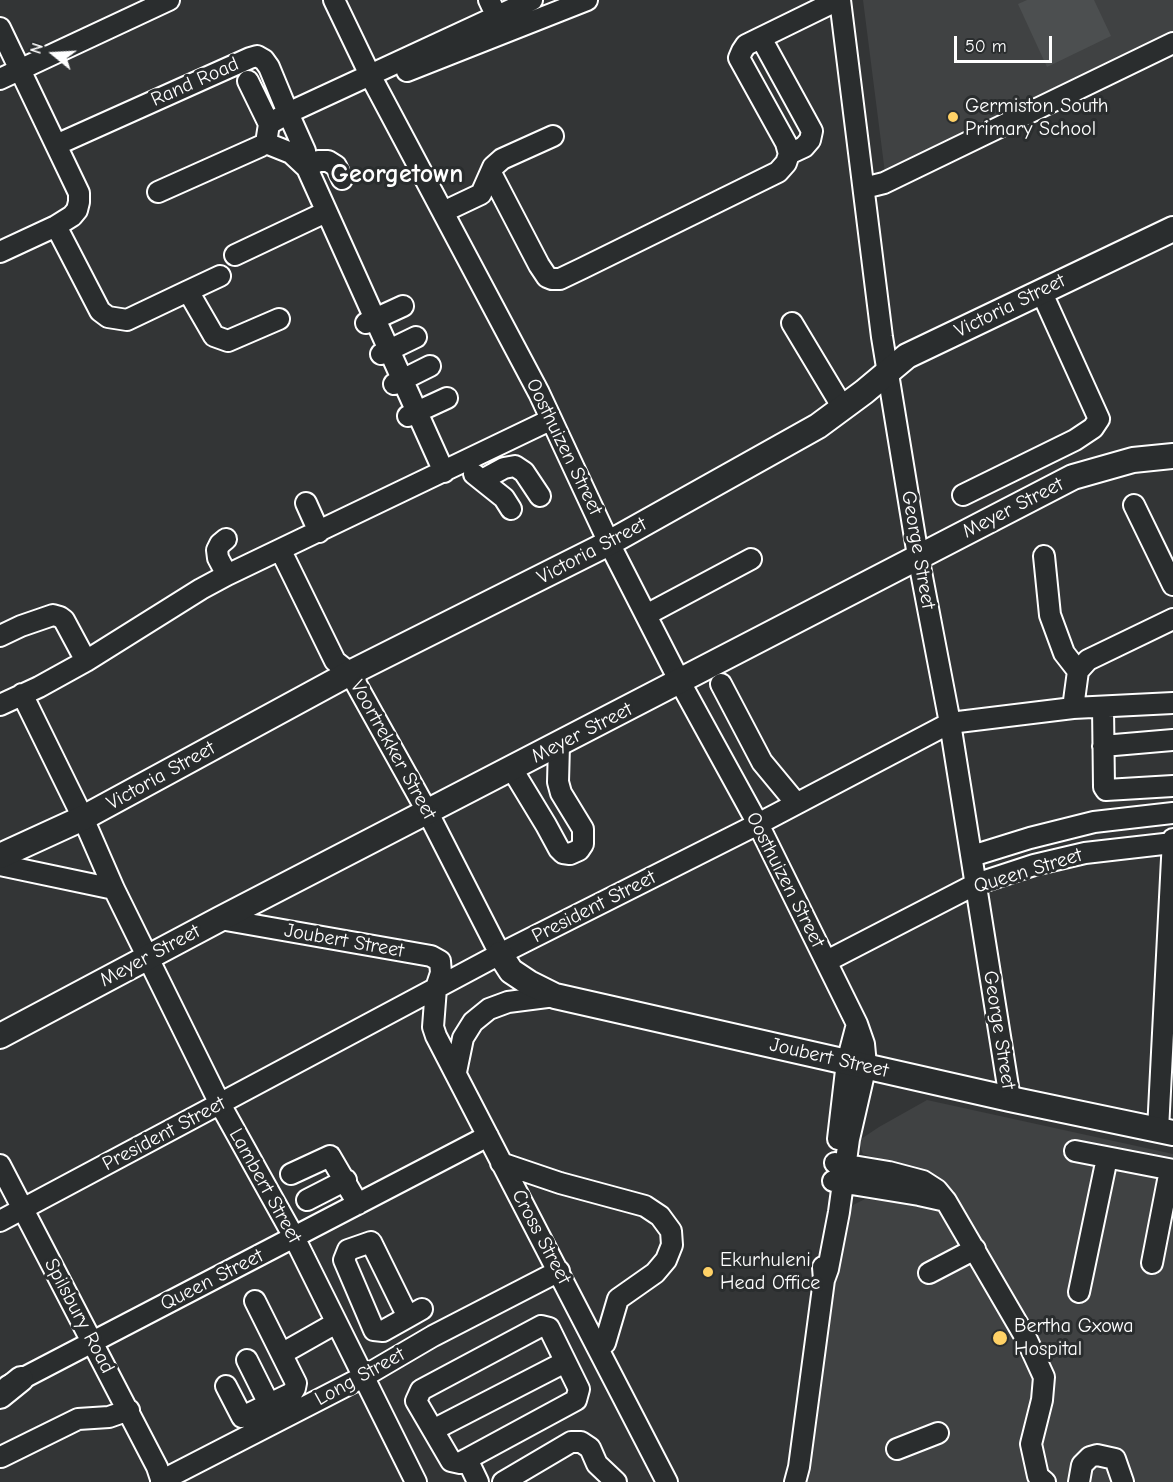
<!DOCTYPE html>
<html>
<head>
<meta charset="utf-8">
<style>
  body { margin:0 }
  #map { position:relative; width:1173px; height:1482px; overflow:hidden; background:#333536; font-family:"Comic Neue",sans-serif }
  canvas { display:block }
  .north { position:absolute; left:24px; top:24px; width:60px; height:60px; -webkit-text-stroke:4px #2a2d2e; paint-order:stroke; rotate:288deg; font-size:16px; font-weight:700; line-height:24px; text-align:center; color:#fff }
  .north::after { content:''; display:block; margin:auto; width:21px; height:27px; background:#fff; clip-path:polygon(50% 0,100% 100%,50% 72%,0 100%) }
  .scale { position:absolute; left:954px; top:36px; width:98px; height:27px; box-sizing:border-box; border:3px solid #fff; border-top:0; padding-left:8px; font-size:18px; line-height:21px; white-space:nowrap; color:#fff; -webkit-text-stroke:4px #2a2d2e; paint-order:stroke }
</style>
</head>
<body>
<div id="map">
<canvas width="1173" height="1482"></canvas>
<div class="north">N</div>
<div class="scale">50 m</div>
</div>
<script>
const ctx = document.querySelector('canvas').getContext('2d');
ctx.lineJoin = 'round';
function fillPath(path, color) {
  ctx.fillStyle = color;
  ctx.fill(path, 'evenodd');
}
function shape(rows) {
  const path = new Path2D();
  for (const r of rows) {
    path.moveTo(r[0], r[1]);
    for (let i = 2; i < r.length; i += 2) path.lineTo(r[i], r[i + 1]);
  }
  return path;
}
function stroke(path, color, width, dash) {
  ctx.strokeStyle = color;
  ctx.lineWidth = width;
  ctx.lineCap = dash ? 'butt' : 'round';
  ctx.setLineDash(dash || []);
  ctx.stroke(path);
}
function drawText(font, color, halo, rows, align = 'center') {
  ctx.font = font + ' "Comic Neue",sans-serif';
  ctx.lineWidth = 6;
  ctx.setLineDash([]);
  ctx.textBaseline = 'middle';
  ctx.strokeStyle = halo;
  ctx.fillStyle = color;
  for (const [text, x, y, turn = 0] of rows) {
    ctx.save();
    ctx.translate(x, y);
    ctx.rotate((+turn || 0) * Math.PI / 180);
    ctx.textAlign = isNaN(turn) ? turn : align;
    if (halo) ctx.strokeText(text, 0, 0);
    ctx.fillText(text, 0, 0);
    ctx.restore();
  }
}
fillPath(shape([
  [863,0,1173,0,1173,52,886,181],
  [927,1100,1173,1154,1173,1482,807,1482,841,1229,853,1205,865,1199,883,1201,890,1162,863,1154,858,1141,879,1127]
]), '#404243');
fillPath(shape([
  [1027,0,1094,0,1111,36,1047,67,1018,4]
]), '#4c4f50');
const minor = shape([
  [334,0,370,75,539,393,609,543,680,682,758,824,857,1024,864,1044,866,1065,849,1139,839,1212,828,1269,824,1280],
  [489,0,497,17],
  [840,0,882,337,918,556,950,723,1010,1099],
  [0,28,79,193,79,202,77,210,72,216,56,226,0,252],
  [761,38,812,131,810,140,804,147,789,154],
  [407,71,587,0],
  [0,79,169,0],
  [248,81,269,124],
  [266,143,291,153,307,168],
  [56,145,250,58,257,56,264,60,269,67,288,113,532,0],
  [307,168,318,161,328,161,336,166,342,179],
  [491,173,539,265,547,277,552,279,560,279,583,268,778,172,786,163,789,154,786,143,739,58,742,51,746,45,838,0],
  [864,188,884,183,1173,43],
  [158,192,261,146,266,143,269,124,288,113,305,151,307,168,444,472],
  [443,212,481,194,493,167,502,159,553,136],
  [56,226,100,311,108,317,127,320,188,291],
  [235,255,326,212],
  [220,276,188,291,214,336,228,341,279,319],
  [366,323,403,306],
  [792,323,843,408],
  [381,354,416,337],
  [394,384,430,366],
  [408,416,447,398],
  [474,474,504,498,511,509],
  [482,480,504,468,515,466,524,472,540,496],
  [963,495,1075,440,1093,428,1099,419,1041,291],
  [306,503,319,532],
  [1134,505,1173,585],
  [226,539,220,544,217,550,218,558,227,575],
  [281,551,335,661,350,673,428,813,500,954],
  [1044,556,1050,615,1064,653,1078,671],
  [646,615,751,559],
  [0,636,21,626,53,615,60,617,64,620,86,661,201,589,227,575,550,420],
  [721,684,762,762,796,803],
  [22,694,83,818,114,889,220,1104,294,1237,416,1482],
  [0,705,39,687,86,661],
  [1103,707,1104,787,1106,790,1173,786],
  [1073,708,1078,671,1088,660,1173,619],
  [1103,746,1173,740],
  [512,769,546,825,559,849,563,853,570,854,579,850,583,844,583,829,561,793,558,782,559,745],
  [972,856,1030,838,1094,822,1173,813],
  [0,865,114,889],
  [220,919,431,956,440,961,441,973,436,988,433,1027,436,1036,667,1482],
  [827,961,976,884,1034,865,1085,853,1173,843],
  [456,1072,463,1038,473,1022,489,1009,508,1002,555,996],
  [1158,1130,1173,839],
  [838,1139,847,1062,857,1024],
  [1075,1151,1173,1170],
  [501,1163,560,1183,645,1206,660,1216,671,1231,672,1245,666,1260,655,1273,618,1299,605,1343,598,1348],
  [835,1163,889,1172,923,1181,937,1190,946,1201,1027,1340,1044,1377,1042,1400,1031,1444,1038,1476,1045,1482],
  [0,1165,157,1467,162,1482],
  [291,1174,330,1156,358,1204],
  [833,1181,919,1195,946,1201],
  [307,1200,346,1180],
  [0,1221,500,954,758,824,950,723,1073,708,1173,703],
  [1152,1263,1170,1170],
  [929,1273,975,1249],
  [1079,1292,1107,1158],
  [408,1317,371,1242,348,1250,344,1260,374,1330,383,1331,408,1317,422,1309],
  [541,1326,549,1328,579,1389,576,1400,467,1459,460,1463,451,1461,416,1401,421,1390,541,1326],
  [283,1353,336,1323],
  [247,1360,269,1404],
  [8,1386,488,1136],
  [226,1386,242,1417,292,1393,295,1388,296,1383,255,1301],
  [433,1430,565,1362],
  [897,1449,938,1433],
  [1,1457,78,1419,109,1417,129,1410],
  [467,1459,478,1482],
  [161,1481,363,1377,433,1336,559,1271],
  [503,1482,571,1442,581,1442,590,1448,597,1464,616,1482],
  [795,1482,799,1467,824,1280,823,1267],
  [1079,1482,1082,1465,1090,1457,1097,1455,1115,1459,1123,1482]
]);
const major = shape([
  [0,856,83,818,350,673,609,543,818,426,864,392,907,356,1173,229],
  [500,954,511,971,529,983,555,996,1010,1099,1173,1133],
  [0,1036,220,919,1073,477,1133,460,1173,456],
  [0,1396,21,1379]
]);
stroke(minor, '#fff', 24);
stroke(major, '#fff', 28);
stroke(minor, '#2a2d2e', 20);
stroke(major, '#2a2d2e', 24);
for (const [x, y, r, color] of [
  [953,117,6,"#ffd166"],
  [708,1272,6,"#ffd166"],
  [1000,1338,8,"#ffd166"]
]) {
  const dot = new Path2D();
  dot.arc(x, y, r, 0, 2 * Math.PI);
  ctx.fillStyle = color;
  ctx.fill(dot);
  stroke(dot, '#2a2d2e', 2);
}
drawText('20px', '#fff', '#2a2d2e', [
  ["Rand Road",195,82,-24],
  ["Victoria Street",1010,306,-26],
  ["Oosthuizen Street",564,447,64],
  ["Meyer Street",1013,508,-27],
  ["George Street",918,550,80],
  ["Victoria Street",592,551,-28],
  ["Meyer Street",582,733,-27],
  ["Voortrekker Street",393,750,61],
  ["Victoria Street",161,776,-29],
  ["Queen Street",1028,871,-17],
  ["Oosthuizen Street",785,880,63],
  ["President Street",594,907,-27],
  ["Joubert Street",344,941,10],
  ["Meyer Street",150,956,-28],
  ["George Street",999,1030,81],
  ["Joubert Street",829,1058,13],
  ["President Street",164,1134,-28],
  ["Lambert Street",265,1186,61],
  ["Cross Street",541,1237,62],
  ["Queen Street",212,1280,-27],
  ["Spilsbury Road",79,1316,62],
  ["Long Street",360,1377,-29]
]);
drawText('20px', '#fff', '#2a2d2e', [
  ["Germiston South",965,106],
  ["Primary School",965,129],
  ["Ekurhuleni",720,1260],
  ["Head Office",720,1283],
  ["Bertha Gxowa",1014,1326],
  ["Hospital",1014,1349]
], 'left');
drawText('bold 26px', '#fff', '#2a2d2e', [
  ["Georgetown",397,175]
]);
</script>
</body>
</html>
